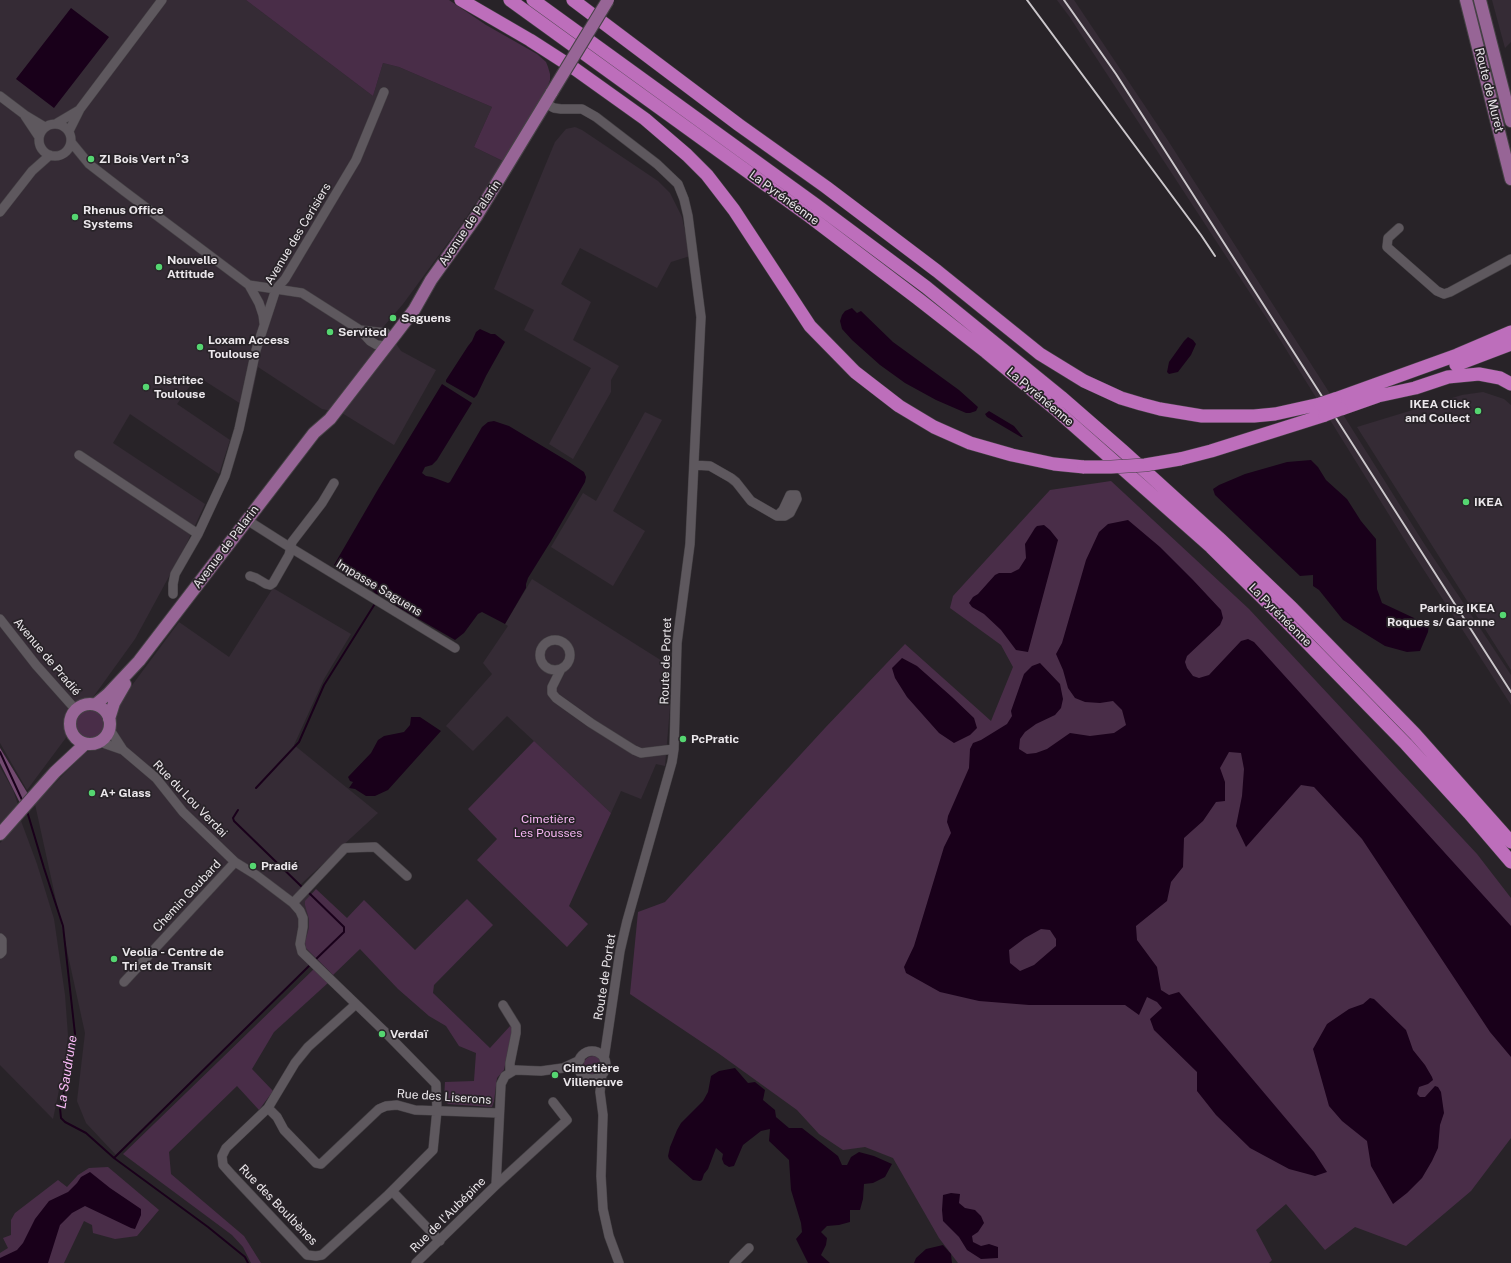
<!DOCTYPE html>
<html>
<head>
<meta charset="utf-8">
<style>
  body { margin:0 }
  canvas { display:block; background:#282328 }
</style>
</head>
<body>
<canvas width="1511" height="1263"></canvas>
<script>
const ctx = document.querySelector('canvas').getContext('2d');
ctx.lineJoin = 'round';
function fillPath(path, color) {
  ctx.fillStyle = color;
  ctx.fill(path, 'evenodd');
}
function shape(rows) {
  const path = new Path2D();
  for (const r of rows) {
    if (r.length === 3) {
      path.moveTo(r[0] + r[2], r[1]);
      path.arc(r[0], r[1], r[2], 0, 2 * Math.PI);
      continue;
    }
    path.moveTo(r[0], r[1]);
    for (let i = 2; i < r.length; i += 2) path.lineTo(r[i], r[i + 1]);
  }
  return path;
}
function stroke(path, color, width, dash) {
  ctx.strokeStyle = color;
  ctx.lineWidth = width;
  ctx.lineCap = dash ? 'butt' : 'round';
  ctx.setLineDash(dash || []);
  ctx.stroke(path);
}
function drawText(font, color, halo, rows, align = 'center') {
  ctx.font = font + ' "Public Sans",sans-serif';
  ctx.lineWidth = 3.5;
  ctx.setLineDash([]);
  ctx.textBaseline = 'middle';
  ctx.strokeStyle = halo;
  ctx.fillStyle = color;
  for (const [text, x, y, turn = 0] of rows) {
    ctx.save();
    ctx.translate(x, y);
    ctx.rotate((+turn || 0) * Math.PI / 180);
    ctx.textAlign = isNaN(turn) ? turn : align;
    if (halo) ctx.strokeText(text, 0, 0);
    ctx.fillText(text, 0, 0);
    ctx.restore();
  }
}
fillPath(shape([
  [0,0,246,0,373,96,383,63,399,67,492,107,474,147,503,161,464,221,403,304,384,326,401,351,436,370,394,445,342,413,322,409,258,367,249,409,197,376,177,404,230,440,219,474,130,414,113,443,205,504,185,547,135,639,91,700,65,739,27,790,0,743],
  [1057,0,1074,0,1167,139,1327,389,1423,542,1511,675,1511,705,1411,550,1269,322,1069,16],
  [1492,0,1511,0,1511,42,1505,48],
  [575,127,582,130,658,181,670,193,682,217,690,256,671,262,657,288,580,248,561,284,591,302,573,340,619,366,611,380,611,392,573,459,549,444,591,368,524,330,534,310,494,289,555,142,566,129],
  [1483,392,1504,399,1511,405,1511,670,1357,427,1462,395],
  [645,412,662,420,613,511,645,531,613,586,551,547,583,493,596,501],
  [532,579,670,666,670,707,665,766,656,764,641,799,621,791,611,813,507,716,473,751,446,726,492,674,483,663,508,626,505,624],
  [273,588,351,634,324,679,294,745,378,813,300,885,345,932,116,1155,86,1123,77,1101,85,1033,35,804,85,752,105,748,116,735,115,713,133,684,179,622,229,657],
  [0,767,13,790,18,805,0,824],
  [21,821,37,864,54,919,65,995,68,1036,65,1061,53,1119,0,1065,0,843]
]), '#352b35');
fillPath(shape([
  [246,0,449,0,486,25,537,54,546,62,548,67,550,74,550,80,546,91,503,161,474,147,492,107,399,67,383,63,373,96],
  [1111,481,1249,609,1477,854,1511,898,1511,1138,1471,1191,1406,1246,1355,1227,1325,1250,1286,1204,1256,1230,1272,1260,1269,1263,958,1263,939,1238,893,1158,865,1147,843,1150,819,1134,797,1110,718,1053,630,994,638,912,665,902,825,728,905,644,991,721,1013,667,1001,645,950,608,953,596,1050,490],
  [91,723,15],
  [534,741,611,813,569,906,588,924,567,947,477,860,497,839,468,809],
  [316,889,347,918,364,900,415,950,467,899,493,925,434,985,433,993,490,1048,511,1025,513,1026,504,1070,497,1078,494,1101,492,1107,448,1104,444,1100,445,1082,474,1081,476,1053,459,1046,446,1026,429,1016,398,989,360,949,333,975,306,948,305,942,309,928,309,919,305,905,305,901],
  [315,968,329,982,274,1032,252,1069,273,1091,259,1110,237,1086,169,1152,171,1174,244,1236,261,1263,251,1263,243,1247,232,1235,123,1154],
  [593,1066,10],
  [108,1167,159,1210,137,1236,115,1239,93,1233,92,1225,84,1221,64,1263,0,1263,0,1253,8,1248,3,1238,11,1235,11,1220,15,1213,58,1180,67,1187,78,1175,89,1168]
]), '#492d48');
fillPath(shape([
  [0,748,28,794,20,803,0,763]
]), '#724a70');
fillPath(shape([
  [71,8,109,37,54,108,16,79],
  [852,308,857,313,861,311,893,342,959,390,978,407,976,411,970,413,966,413,936,400,905,383,880,365,852,340,842,329,840,321,842,315,845,311],
  [480,329,491,334,495,334,505,342,486,376,477,395,474,398,446,382,446,380,468,346,472,341,476,332],
  [1188,337,1193,340,1196,344,1191,355,1178,372,1169,374,1167,372,1169,362,1184,341],
  [442,384,472,403,437,460,432,465,425,467,422,473,426,476,432,477,448,483,450,482,482,427,488,422,494,421,509,426,569,462,584,472,586,477,585,482,551,541,528,578,526,584,526,588,505,624,482,612,478,614,464,633,455,640,398,607,382,595,376,594,371,589,343,573,334,565,377,491],
  [989,411,1014,426,1023,437,1021,437,987,417,985,414],
  [1311,460,1318,467,1326,480,1347,499,1361,521,1376,539,1377,589,1382,603,1429,625,1428,632,1420,651,1407,652,1385,646,1343,620,1319,590,1313,586,1313,575,1300,576,1215,495,1213,489,1219,485,1245,474,1287,462],
  [1128,520,1160,547,1193,580,1221,610,1223,618,1220,625,1187,656,1185,662,1187,668,1193,676,1199,678,1209,675,1241,641,1248,639,1254,642,1511,926,1511,1057,1490,1032,1362,839,1314,787,1301,785,1246,847,1236,826,1242,796,1244,769,1241,753,1229,752,1220,768,1225,782,1225,801,1216,802,1203,821,1184,838,1183,867,1171,882,1167,901,1136,926,1137,940,1157,967,1161,990,1169,995,1179,992,1314,1152,1327,1172,1315,1176,1289,1169,1250,1148,1216,1115,1197,1091,1197,1072,1154,1030,1150,1019,1162,1008,1157,1002,1147,997,1139,1015,1125,1005,1029,1005,979,1001,940,992,906,973,904,967,914,946,944,847,951,833,947,822,948,816,969,768,970,749,973,743,981,740,1007,724,1012,716,1011,711,1024,674,1032,666,1040,663,1060,684,1063,699,1061,708,1055,715,1036,724,1025,732,1020,739,1019,749,1027,754,1036,753,1047,749,1070,733,1090,736,1114,733,1126,725,1122,710,1113,701,1100,703,1085,702,1075,698,1068,688,1063,670,1056,654,1062,643,1086,560,1099,532,1108,524],
  [1041,929,1050,930,1056,939,1056,946,1034,965,1020,971,1010,963,1009,950,1025,938],
  [1044,525,1050,530,1058,540,1028,652,1016,650,1001,630,984,614,972,607,969,603,973,597,978,594,995,575,999,573,1011,573,1019,569,1026,558,1025,544,1035,528,1037,526],
  [902,658,917,666,952,697,974,718,977,728,970,735,954,743,939,733,907,697,895,678,892,668],
  [411,717,420,717,441,731,388,790,375,796,366,796,355,789,349,788,353,782,350,781,348,777,371,753,378,740,384,736,404,732,410,725],
  [1370,998,1374,999,1406,1030,1413,1050,1425,1065,1432,1077,1433,1080,1428,1084,1419,1087,1417,1094,1420,1097,1425,1097,1435,1086,1438,1087,1441,1092,1444,1113,1440,1125,1438,1148,1432,1161,1422,1178,1407,1193,1393,1204,1371,1166,1367,1141,1342,1121,1329,1106,1313,1049,1327,1024,1349,1009,1363,1004],
  [735,1068,748,1083,755,1082,765,1090,763,1100,775,1110,776,1117,789,1128,802,1128,838,1156,842,1165,847,1165,851,1157,859,1152,874,1156,892,1164,885,1177,873,1183,864,1184,863,1199,860,1210,850,1210,850,1222,839,1225,827,1226,821,1232,827,1238,826,1245,821,1255,830,1263,808,1263,796,1239,802,1232,801,1223,791,1190,789,1160,769,1141,770,1129,761,1131,743,1145,734,1166,729,1167,724,1164,722,1159,723,1154,716,1148,708,1169,704,1174,702,1180,700,1181,693,1180,669,1159,668,1156,670,1147,677,1130,681,1123,703,1101,708,1092,711,1076,719,1071],
  [90,1172,110,1188,141,1209,141,1215,135,1229,131,1228,85,1206,72,1213,60,1225,48,1263,0,1263,0,1258,17,1250,23,1243,35,1219,49,1201,68,1192,77,1183,81,1177],
  [951,1193,960,1194,959,1203,965,1208,975,1210,981,1216,984,1223,978,1232,972,1236,973,1242,981,1246,989,1244,998,1247,998,1258,981,1259,967,1250,959,1237,943,1221,942,1210,943,1195],
  [943,1245,951,1254,952,1263,914,1263,916,1258,926,1249]
]), '#19001a');
stroke(shape([
  [0,752,23,802],
  [256,788,299,742,324,685,376,602],
  [238,810,233,818,234,821,303,888],
  [27,811,44,868,63,926,75,1034,72,1061,60,1108,61,1118,65,1122,86,1133,114,1158,208,1227,245,1257,248,1263],
  [307,891,344,927,344,932,314,961],
  [114,1158,311,964]
]), '#19001a', 2);
const minor = shape([
  [0,96,25,115,45,127],
  [545,103,554,108,561,109,582,109,596,117,657,164,678,184,684,199,688,216,701,317,690,544,677,643,674,749,672,762,627,921,620,951,604,1059],
  [25,116,39,137],
  [57,123,79,110],
  [55,140,16],
  [69,131,80,109,162,0],
  [71,142,89,164,124,191,249,285,302,293,360,330,370,341,377,345,386,346],
  [0,212,32,171,50,155],
  [1399,228,1388,238,1387,247,1437,291,1444,294,1450,292,1511,259],
  [249,285,259,303,263,315,264,323],
  [360,330,386,333],
  [79,455,198,534],
  [694,465,710,466,731,478,736,482,751,501,777,516,785,516,790,513,797,499,796,495,790,495,783,510,777,516],
  [247,520,291,548,455,648],
  [250,576,256,578,266,584,270,585,273,583,289,555,292,542,322,503,334,483],
  [173,594,173,584,175,574,198,534,225,476,239,429,256,350,276,289,285,279,356,160,384,92],
  [0,619,36,665,76,710],
  [555,655,15],
  [561,669,552,687,552,693,556,698,591,723,634,750,641,753,674,749],
  [110,730,123,750,156,778,183,812,235,862,256,875,293,903,300,911,303,918,303,927,300,944,302,952,384,1031,436,1084,437,1110,433,1150,388,1195,322,1255,316,1256,307,1255,231,1174,223,1165,222,1156,226,1148,268,1108,295,1063,308,1047,356,1004],
  [100,742,123,750],
  [293,903,345,848,375,847,407,876],
  [0,938,2,940,2,952,0,954],
  [124,982,235,862],
  [503,1005,516,1026,516,1033,510,1063,510,1072],
  [592,1065,14],
  [602,1074,600,1092,603,1115,601,1176,603,1209,609,1236,619,1263],
  [268,1108,277,1117,284,1130,316,1163,321,1164,379,1109,386,1106,397,1105,415,1110,498,1113],
  [496,1185,567,1120,553,1102],
  [392,1191,440,1241],
  [416,1263,496,1185,501,1084,505,1076,515,1070,541,1071,563,1068,580,1060],
  [734,1263,749,1248]
]);
const major = shape([
  [1466,0,1511,179],
  [1480,0,1511,121],
  [90,724,20],
  [96,704,108,694,139,661,314,433,330,419,398,331,414,310,431,280,476,217,552,92],
  [109,719,114,703,125,684],
  [0,834,55,772,85,744]
]);
const highway = shape([
  [461,0,530,40,575,69,645,119,687,155,707,175,734,210,810,326,855,372,899,406,934,427,970,443,1012,455,1054,464,1084,467],
  [510,0,809,216,917,298,986,352,1055,409,1211,547,1284,619,1406,744,1469,813,1511,862],
  [533,0,816,205,926,287,1061,397,1123,451,1219,538,1292,608,1415,734,1511,842],
  [573,0,739,125,826,187,937,271,1040,354,1084,381,1121,398,1141,404,1160,409,1202,416,1254,416,1275,414,1320,404],
  [1456,365,1511,344],
  [1335,399,1457,355,1511,332],
  [1341,409,1378,396,1415,388,1448,377,1479,374,1500,378,1511,384],
  [1180,459,1211,451,1325,415]
]);
stroke(minor, '#454145', 10);
stroke(major, '#454145', 14);
stroke(highway, '#454145', 14);
stroke(minor, '#5e585e', 9);
stroke(major, '#976596', 12);
stroke(highway, '#bd6ebb', 13);
stroke(shape([
  [1027,0,1201,235,1215,256],
  [1064,0,1116,74,1511,692]
]), '#cbc7cb', 2);
const majorBridge = shape([
  [552,92,608,0]
]);
const highwayBridge = shape([
  [1320,404,1335,399],
  [1325,415,1341,409],
  [1084,467,1111,467,1145,465,1180,459]
]);
stroke(majorBridge, '#454145', 14, []);
stroke(highwayBridge, '#454145', 14, []);
stroke(majorBridge, '#976596', 12);
stroke(highwayBridge, '#bd6ebb', 13);
for (const [x, y, r, color] of [
  [91,159,4,"#55d671"],
  [75,217,4,"#55d671"],
  [159,267,4,"#55d671"],
  [393,318,4,"#55d671"],
  [330,332,4,"#55d671"],
  [200,347,4,"#55d671"],
  [146,387,4,"#55d671"],
  [1478,411,4,"#55d671"],
  [1466,502,4,"#55d671"],
  [1503,615,4,"#55d671"],
  [683,739,4,"#55d671"],
  [92,793,4,"#55d671"],
  [253,866,4,"#55d671"],
  [114,959,4,"#55d671"],
  [382,1034,4,"#55d671"],
  [555,1075,4,"#55d671"]
]) {
  const dot = new Path2D();
  dot.arc(x, y, r, 0, 2 * Math.PI);
  ctx.fillStyle = color;
  ctx.fill(dot);
  stroke(dot, '#282328', 1.5);
}
drawText('12px', '#ebe7eb', '#282328', [
  ["Route de Muret",1489,90,76],
  ["La Pyrénéenne",784,198,36],
  ["Avenue de Palarin",470,223,-56],
  ["Avenue des Cerisiers",298,234,-59],
  ["La Pyrénéenne",1040,397,40],
  ["Avenue de Palarin",226,547,-53],
  ["Impasse Saguens",379,588,31],
  ["La Pyrénéenne",1280,615,45],
  ["Avenue de Pradié",47,657,50],
  ["Route de Portet",666,661,-88],
  ["Rue du Lou Verdai",190,799,46],
  ["Chemin Goubard",187,896,-47],
  ["Route de Portet",605,977,-81],
  ["Rue des Liserons",444,1097,4],
  ["Rue des Boulbènes",278,1205,46],
  ["Rue de l'Aubépine",448,1215,-45]
]);
drawText('bold 12px', '#ebe7eb', '#282328', [
  ["ZI Bois Vert n°3",99,159],
  ["Rhenus Office",83,210],
  ["Systems",83,224],
  ["Nouvelle",167,260],
  ["Attitude",167,274],
  ["Saguens",401,318],
  ["Servited",338,332],
  ["Loxam Access",208,340],
  ["Toulouse",208,354],
  ["Distritec",154,380],
  ["Toulouse",154,394],
  ["IKEA Click",1470,404,"right"],
  ["and Collect",1470,418,"right"],
  ["IKEA",1474,502],
  ["Parking IKEA",1495,608,"right"],
  ["Roques s/ Garonne",1495,622,"right"],
  ["PcPratic",691,739],
  ["A+ Glass",100,793],
  ["Pradié",261,866],
  ["Veolia - Centre de",122,952],
  ["Tri et de Transit",122,966],
  ["Verdaï",390,1034],
  ["Cimetière",563,1068],
  ["Villeneuve",563,1082]
], 'left');
drawText('12px', '#f5b5f2', '#282328', [
  ["Cimetière",548,819],
  ["Les Pousses",548,833]
]);
drawText('italic 13px', '#fdbdfa', '#282328', [
  ["La Saudrune",67,1072,-81]
]);
</script>
</body>
</html>
